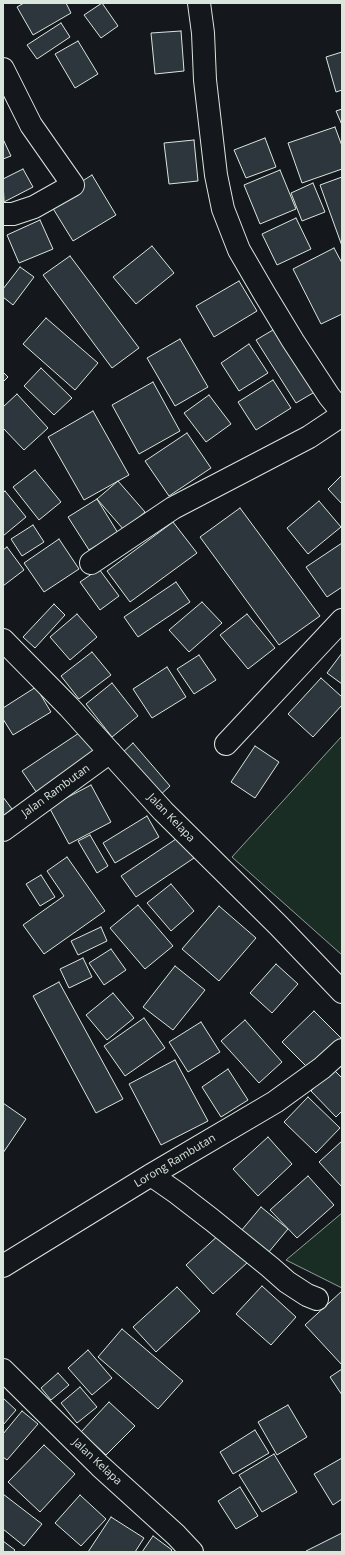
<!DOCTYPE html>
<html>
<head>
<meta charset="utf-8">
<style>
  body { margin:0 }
  #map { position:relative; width:345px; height:1555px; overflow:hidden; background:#14181c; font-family:"Open Sans",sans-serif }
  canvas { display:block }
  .frame { position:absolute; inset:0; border:4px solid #d8e6dc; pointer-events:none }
</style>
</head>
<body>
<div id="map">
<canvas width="345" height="1555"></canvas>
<div class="frame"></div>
</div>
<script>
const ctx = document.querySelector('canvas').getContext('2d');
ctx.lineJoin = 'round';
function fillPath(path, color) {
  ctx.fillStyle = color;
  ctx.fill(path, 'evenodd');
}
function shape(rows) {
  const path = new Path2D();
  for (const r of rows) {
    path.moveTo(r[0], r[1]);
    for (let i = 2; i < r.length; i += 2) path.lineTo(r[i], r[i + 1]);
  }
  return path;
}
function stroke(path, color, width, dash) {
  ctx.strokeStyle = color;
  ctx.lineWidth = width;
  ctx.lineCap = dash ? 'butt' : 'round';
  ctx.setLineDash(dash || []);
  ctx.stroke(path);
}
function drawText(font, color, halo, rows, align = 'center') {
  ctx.font = font + ' "Open Sans",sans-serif';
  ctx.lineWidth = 3;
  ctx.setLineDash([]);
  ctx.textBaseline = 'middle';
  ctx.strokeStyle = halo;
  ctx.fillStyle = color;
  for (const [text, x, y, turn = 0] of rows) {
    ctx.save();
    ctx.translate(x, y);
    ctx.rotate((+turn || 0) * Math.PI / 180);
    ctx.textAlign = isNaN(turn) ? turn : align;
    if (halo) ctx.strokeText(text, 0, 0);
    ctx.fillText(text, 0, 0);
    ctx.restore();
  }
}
const green = shape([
  [342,736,342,955,232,857,342,736],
  [342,1213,342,1288,286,1260,342,1213]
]);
fillPath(green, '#1a2d24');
stroke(green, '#939e99', 1);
const building = shape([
  [24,3,66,3,71,13,33,35,17,7,24,3],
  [102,3,118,26,101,38,84,15,102,3],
  [61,23,70,37,37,59,27,45,61,23],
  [181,31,184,71,155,74,151,33,181,31],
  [78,41,98,74,75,88,55,54,78,41],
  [342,52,342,90,336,92,326,57,342,52],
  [342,109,342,125,336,111,342,109],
  [335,127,342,146,342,169,302,183,288,143,335,127],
  [265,138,276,167,246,178,234,150,265,138],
  [3,139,11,156,3,159,3,139],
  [194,140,198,181,169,184,164,143,194,140],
  [23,169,33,187,4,202,3,179,23,169],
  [280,170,296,209,260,224,244,185,280,170],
  [92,175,116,215,73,241,49,202,92,175],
  [342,177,342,246,320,185,342,177],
  [313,183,325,212,302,221,291,193,313,183],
  [296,218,311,249,277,265,262,234,296,218],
  [40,220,53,249,19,263,7,235,40,220],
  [152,246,174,273,136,304,113,277,152,246],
  [334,248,342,263,342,314,321,324,293,269,334,248],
  [70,256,139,348,112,368,43,275,70,256],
  [20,267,34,277,13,305,3,297,3,289,20,267],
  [239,281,257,311,214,337,196,306,239,281],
  [46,318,98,363,75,390,23,344,46,318],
  [278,327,318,390,296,403,256,340,278,327],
  [180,339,208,387,175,406,147,358,180,339],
  [249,344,268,373,239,391,221,363,249,344],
  [41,368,72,398,54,415,24,386,41,368],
  [3,372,8,377,3,382,3,372],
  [273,380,291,408,256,430,238,402,273,380],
  [153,382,180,431,139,454,112,405,153,382],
  [17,394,48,428,24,450,3,428,3,407,17,394],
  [209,395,231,424,206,442,184,413,209,395],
  [93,411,129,475,84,500,48,437,93,411],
  [187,433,211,468,169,496,145,461,187,433],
  [35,470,61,502,39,520,13,487,35,470],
  [342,475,342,504,328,489,342,475],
  [118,481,145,512,124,530,97,499,118,481],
  [5,491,26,517,3,536,3,493,5,491],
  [97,499,118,533,89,550,68,517,97,499],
  [319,501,341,527,308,554,287,528,319,501],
  [240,508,320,616,279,645,200,537,240,508],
  [173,522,197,553,130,602,107,571,173,522],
  [33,525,44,542,22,556,11,539,33,525],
  [59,539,79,569,44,592,24,563,59,539],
  [342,543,342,587,327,597,306,567,342,543],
  [7,547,24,570,3,586,3,550,7,547],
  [99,569,119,596,100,610,80,582,99,569],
  [176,582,190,602,138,637,124,617,176,582],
  [202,602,222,623,189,652,169,630,202,602],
  [54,604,65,615,35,648,23,637,54,604],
  [77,614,97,637,70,660,50,637,77,614],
  [247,614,275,648,248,669,220,635,247,614],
  [92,652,111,675,79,699,61,676,92,652],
  [342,653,342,684,327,673,342,653],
  [199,655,216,680,194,694,177,669,199,655],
  [167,667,186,697,152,718,133,689,167,667],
  [321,678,342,697,342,705,313,737,288,714,321,678],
  [112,683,138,716,112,737,86,704,112,683],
  [36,687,51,712,13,735,3,719,3,708,36,687],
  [82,731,97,754,37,793,22,771,82,731],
  [133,743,170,786,158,797,121,754,133,743],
  [255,746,279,762,255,798,231,782,255,746],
  [91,785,111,822,69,844,49,807,91,785],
  [3,797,12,809,3,816,3,797],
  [147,816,159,837,115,863,103,843,147,816],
  [90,835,108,866,97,873,78,841,90,835],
  [179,837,194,858,136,897,121,876,179,837],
  [67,857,105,911,44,954,23,925,64,896,47,871,67,857],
  [41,875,55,897,40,906,26,884,41,875],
  [171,884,194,911,171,931,147,903,171,884],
  [138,905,173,946,145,969,110,928,138,905],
  [219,906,256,938,219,981,182,949,219,906],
  [101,927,107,941,78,955,71,941,101,927],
  [111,949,126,970,104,985,89,963,111,949],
  [83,958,92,977,69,988,60,969,83,958],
  [276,964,298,984,272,1013,250,993,276,964],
  [175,966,205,990,173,1030,143,1007,175,966],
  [59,982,123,1099,96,1113,33,996,59,982],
  [113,993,134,1018,107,1040,86,1015,113,993],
  [314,1011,342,1039,311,1071,282,1042,314,1011],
  [144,1018,165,1048,125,1076,104,1046,144,1018],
  [245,1020,282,1062,259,1083,221,1041,245,1020],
  [201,1022,220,1052,188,1072,169,1042,201,1022],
  [175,1060,208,1121,161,1145,129,1084,175,1060],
  [228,1069,248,1100,221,1117,202,1087,228,1069],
  [333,1069,342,1078,342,1111,336,1117,311,1091,333,1069],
  [308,1097,340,1128,316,1153,284,1122,308,1097],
  [3,1103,26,1119,3,1153,3,1103],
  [268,1137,292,1164,258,1196,233,1169,268,1137],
  [342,1141,342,1187,319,1162,342,1141],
  [308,1176,334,1205,297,1238,270,1210,308,1176],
  [261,1207,288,1229,268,1253,241,1231,261,1207],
  [221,1233,248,1262,213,1294,186,1265,221,1233],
  [262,1286,296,1317,271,1345,236,1314,262,1286],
  [177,1287,200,1311,156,1352,133,1327,177,1287],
  [342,1291,342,1365,305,1325,342,1291],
  [122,1329,183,1381,158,1409,98,1357,122,1329],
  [88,1350,112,1378,92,1395,68,1368,88,1350],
  [342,1369,342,1395,330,1377,342,1369],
  [58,1373,69,1385,51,1400,41,1388,58,1373],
  [80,1387,97,1407,77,1423,61,1403,80,1387],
  [3,1398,16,1410,3,1425,3,1398],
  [109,1402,135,1426,106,1455,81,1432,109,1402],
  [288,1405,307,1437,277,1455,258,1422,288,1405],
  [22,1411,38,1424,7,1460,3,1457,3,1434,22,1411],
  [255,1430,269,1453,233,1474,220,1452,255,1430],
  [44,1445,75,1474,40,1512,8,1482,44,1445],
  [274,1454,297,1492,262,1512,239,1475,274,1454],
  [342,1458,342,1499,333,1505,314,1474,342,1458],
  [240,1487,258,1516,236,1529,218,1501,240,1487],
  [3,1494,42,1524,24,1546,3,1529,3,1494],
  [80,1495,106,1519,81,1546,55,1523,80,1495],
  [111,1517,144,1538,135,1552,88,1552,111,1517],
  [342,1533,342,1552,306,1552,306,1551,342,1533],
  [153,1536,172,1550,170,1552,142,1552,153,1536],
  [3,1541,15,1550,13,1552,3,1552,3,1541]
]);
fillPath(building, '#2c363c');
stroke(building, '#d8e6dc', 1);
const minor = shape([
  [199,3,203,33,205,80,216,175,223,209,239,250,264,293,293,341,329,396,342,412],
  [3,69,31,125,73,185,34,207,13,214,3,214],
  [91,563,173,508,309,437,342,415],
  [3,640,69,707,163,811,279,926,342,992],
  [226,744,342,620],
  [3,830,110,752],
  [151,1175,177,1193,212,1220,270,1267,287,1282,307,1295,317,1299],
  [3,1266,151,1175,275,1102,322,1068,342,1050],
  [3,1370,100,1466,176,1535,192,1552]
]);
stroke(minor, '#d8e6dc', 24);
stroke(minor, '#14181c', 22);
drawText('11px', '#d8e6dc', '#14181c', [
  ["Jalan Rambutan",56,791,-36],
  ["Jalan Kelapa",171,818,46],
  ["Lorong Rambutan",175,1161,-31],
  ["Jalan Kelapa",97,1462,43]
]);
</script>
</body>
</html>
